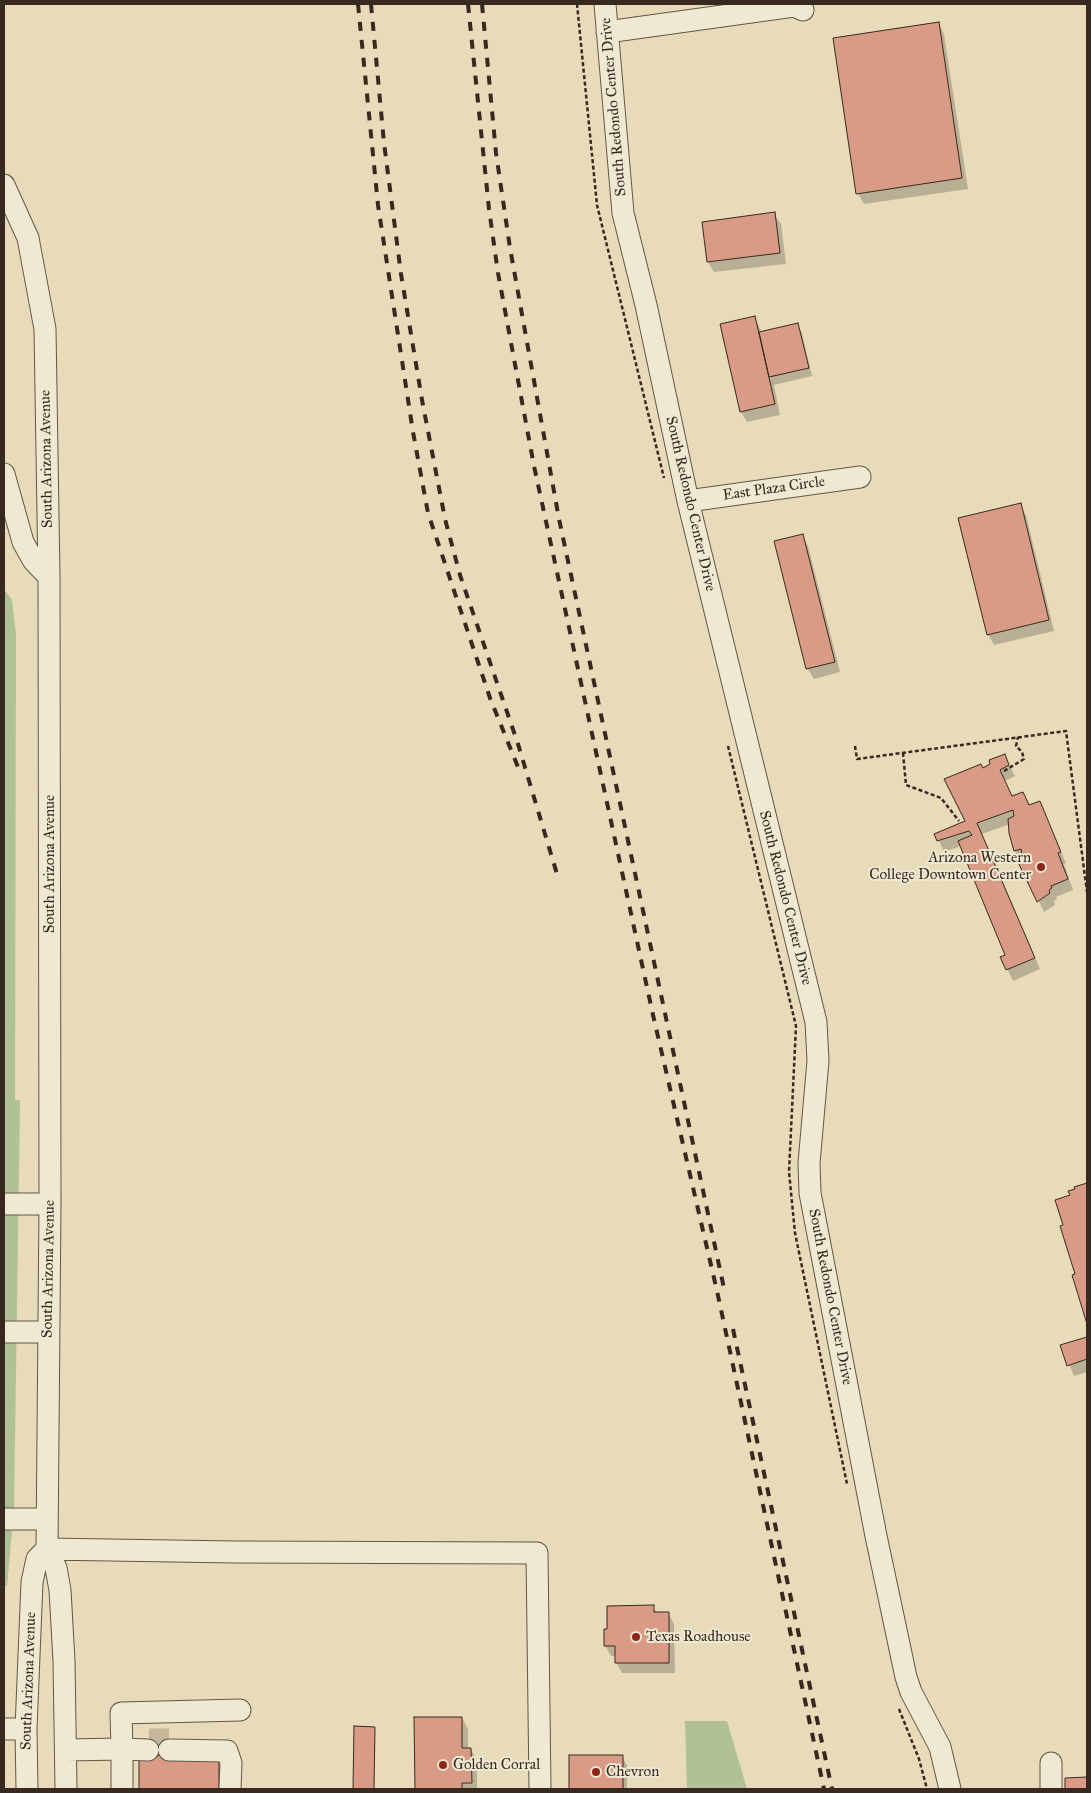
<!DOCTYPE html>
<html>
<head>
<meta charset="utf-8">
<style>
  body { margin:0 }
  #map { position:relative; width:1091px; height:1793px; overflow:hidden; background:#e7dbba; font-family:"IM FELL Great Primer",serif }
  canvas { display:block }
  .frame { position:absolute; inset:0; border:5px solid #372920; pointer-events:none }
</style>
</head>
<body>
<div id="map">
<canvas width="1091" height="1793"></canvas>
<div class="frame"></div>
</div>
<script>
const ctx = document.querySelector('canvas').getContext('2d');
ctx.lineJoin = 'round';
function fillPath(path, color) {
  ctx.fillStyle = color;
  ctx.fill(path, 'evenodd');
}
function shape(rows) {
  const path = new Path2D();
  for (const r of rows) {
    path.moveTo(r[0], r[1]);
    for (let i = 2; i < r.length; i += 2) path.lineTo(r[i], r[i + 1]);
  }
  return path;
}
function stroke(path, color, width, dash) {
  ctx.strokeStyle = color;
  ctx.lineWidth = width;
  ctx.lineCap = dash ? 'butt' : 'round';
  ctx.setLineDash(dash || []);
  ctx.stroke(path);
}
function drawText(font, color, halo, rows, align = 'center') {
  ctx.font = font + ' "IM FELL Great Primer",serif';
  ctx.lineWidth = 4;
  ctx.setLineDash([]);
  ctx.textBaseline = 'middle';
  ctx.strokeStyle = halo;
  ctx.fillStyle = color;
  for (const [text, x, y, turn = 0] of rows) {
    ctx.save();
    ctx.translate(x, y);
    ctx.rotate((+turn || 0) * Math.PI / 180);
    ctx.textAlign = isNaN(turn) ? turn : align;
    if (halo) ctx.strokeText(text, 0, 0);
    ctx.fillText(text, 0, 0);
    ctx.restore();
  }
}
fillPath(shape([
  [4,589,12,600,16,635,15,1100,20,1100,14,1508,7,1586,4,1586],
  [685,1721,727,1721,747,1789,687,1789]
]), '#afc195');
fillPath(shape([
  [938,23,944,34,968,189,864,204,858,194],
  [774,214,781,224,786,264,714,272,708,262],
  [755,318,762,333,798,325,802,333,812,376,774,385,780,415,747,422,741,412],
  [1020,504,1026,515,1054,631,994,645,988,634],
  [802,536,808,546,840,672,814,679,807,668],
  [1004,755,1015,776,1005,781,1013,797,1023,793,1030,806,1039,803,1066,863,1064,864,1073,890,1056,897,1057,899,1054,901,1055,905,1044,912,1015,851,1010,824,982,834,1040,969,1013,981,1002,958,1007,956,961,846,944,852,936,834,967,822,983,769],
  [1087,1185,1087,1320,1074,1276,1077,1275,1065,1226,1071,1196,1076,1188],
  [1087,1338,1087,1372,1074,1376,1062,1346],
  [653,1607,657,1613,668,1613,674,1624,675,1673,622,1673,616,1662,616,1656,611,1656,605,1645],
  [416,1718,462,1718,468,1729,468,1749,471,1749,477,1760,477,1789,416,1789],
  [355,1727,374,1728,375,1730,374,1789,355,1789],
  [140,1756,218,1757,224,1768,224,1789,140,1789],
  [570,1756,622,1757,627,1765,627,1789,570,1789]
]), '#0003');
const building = shape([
  [939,22,962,178,856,194,833,38,939,22],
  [775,212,780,253,707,262,702,222,775,212],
  [755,316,775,404,740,412,720,324,755,316],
  [798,323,809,368,769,377,759,332,798,323],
  [1021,503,1049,620,987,635,958,518,1021,503],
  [803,534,835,662,806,669,774,541,803,534],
  [1005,754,1009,765,1000,770,1012,796,1023,792,1029,805,1040,801,1061,852,1058,853,1068,879,1051,886,1052,888,1049,890,1050,893,1037,902,1016,858,1022,855,1021,849,1014,851,1009,833,1008,819,1014,816,1013,810,977,823,1035,958,1006,970,1000,957,1005,955,958,841,972,835,969,831,937,841,934,834,965,821,944,779,981,764,983,768,990,764,989,760,1005,754],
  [1087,1183,1087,1324,1072,1275,1075,1274,1060,1226,1063,1225,1055,1200,1070,1195,1068,1191,1075,1189,1074,1187,1087,1183],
  [1087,1337,1087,1359,1067,1366,1060,1345,1087,1337],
  [654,1605,654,1612,669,1612,669,1663,615,1663,615,1646,604,1646,604,1629,607,1629,607,1606,654,1605],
  [414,1717,462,1717,462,1748,471,1748,472,1783,462,1783,462,1789,415,1789,414,1717],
  [354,1726,375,1727,374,1789,353,1789,354,1726],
  [139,1755,219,1756,219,1789,139,1789,139,1755],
  [569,1755,623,1755,623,1789,569,1789,569,1755],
  [1087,1777,1087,1789,1065,1789,1065,1778,1087,1777]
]);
fillPath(building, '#d99b86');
stroke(building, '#372920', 1);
stroke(shape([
  [149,1739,169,1739]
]), '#c4b79b', 21, [21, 11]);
const minor = shape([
  [605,4,623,213,646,305,688,501,816,1022,818,1061,809,1163,810,1193,876,1536,906,1677,911,1692,940,1747,950,1789],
  [607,32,794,6,803,10],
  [4,185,28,238,45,329,49,577,50,1204,47,1549,56,1568,60,1590,64,1661,66,1789],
  [4,474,23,542,33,560,49,577],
  [688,501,860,477],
  [4,1204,50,1204],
  [4,1332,48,1332],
  [4,1519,47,1519],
  [47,1549,235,1552,537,1553,540,1789],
  [4,1729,26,1729],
  [66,1750,122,1749,122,1789],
  [148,1750,122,1749,121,1713,240,1710],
  [169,1750,227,1751,231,1763,230,1789],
  [27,1789,26,1729,32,1582,37,1559,47,1549],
  [1051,1789,1051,1763]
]);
stroke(minor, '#635646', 23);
stroke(shape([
  [577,4,597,205,664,478],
  [728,746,796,1026,789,1172,795,1233,847,1484],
  [855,746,857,759,1066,731,1087,892],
  [903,753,906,785,941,798,959,821],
  [1004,771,1024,759,1022,752,1016,746,1018,737],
  [899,1709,919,1759,927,1789]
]), '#372920', 2.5, [4, 2.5]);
stroke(minor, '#efe8d2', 21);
stroke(shape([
  [358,4,378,205,413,432,428,513,490,698,520,772],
  [371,4,384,143,401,274,422,400,445,519,460,575,518,744,557,874],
  [468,4,489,209,498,273,534,466,653,1015,717,1291,824,1789],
  [482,4,496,153,510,248,559,519,725,1293],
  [733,1329,832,1789]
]), '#372920', 4, [9, 9]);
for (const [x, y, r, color] of [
  [1041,867,5,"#8f2418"],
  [636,1637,5,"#8f2418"],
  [443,1765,5,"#8f2418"],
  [596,1772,5,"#8f2418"]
]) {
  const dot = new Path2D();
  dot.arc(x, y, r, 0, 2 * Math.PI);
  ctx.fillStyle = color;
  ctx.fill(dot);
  stroke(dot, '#efe8d2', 2);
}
drawText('15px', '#372920', '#efe8d2', [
  ["South Redondo Center Drive",614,107,-95],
  ["South Arizona Avenue",47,459,-91],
  ["East Plaza Circle",774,489,-8],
  ["South Redondo Center Drive",690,504,77],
  ["South Arizona Avenue",50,864,-90],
  ["South Redondo Center Drive",785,898,76],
  ["South Arizona Avenue",49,1269,-89],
  ["South Redondo Center Drive",830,1297,79],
  ["South Arizona Avenue",29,1681,-88]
]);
drawText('15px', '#372920', '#efe8d2', [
  ["Arizona Western",1031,858,"right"],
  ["College Downtown Center",1031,875,"right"],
  ["Texas Roadhouse",646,1637],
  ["Golden Corral",453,1765],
  ["Chevron",606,1772]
], 'left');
</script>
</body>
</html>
